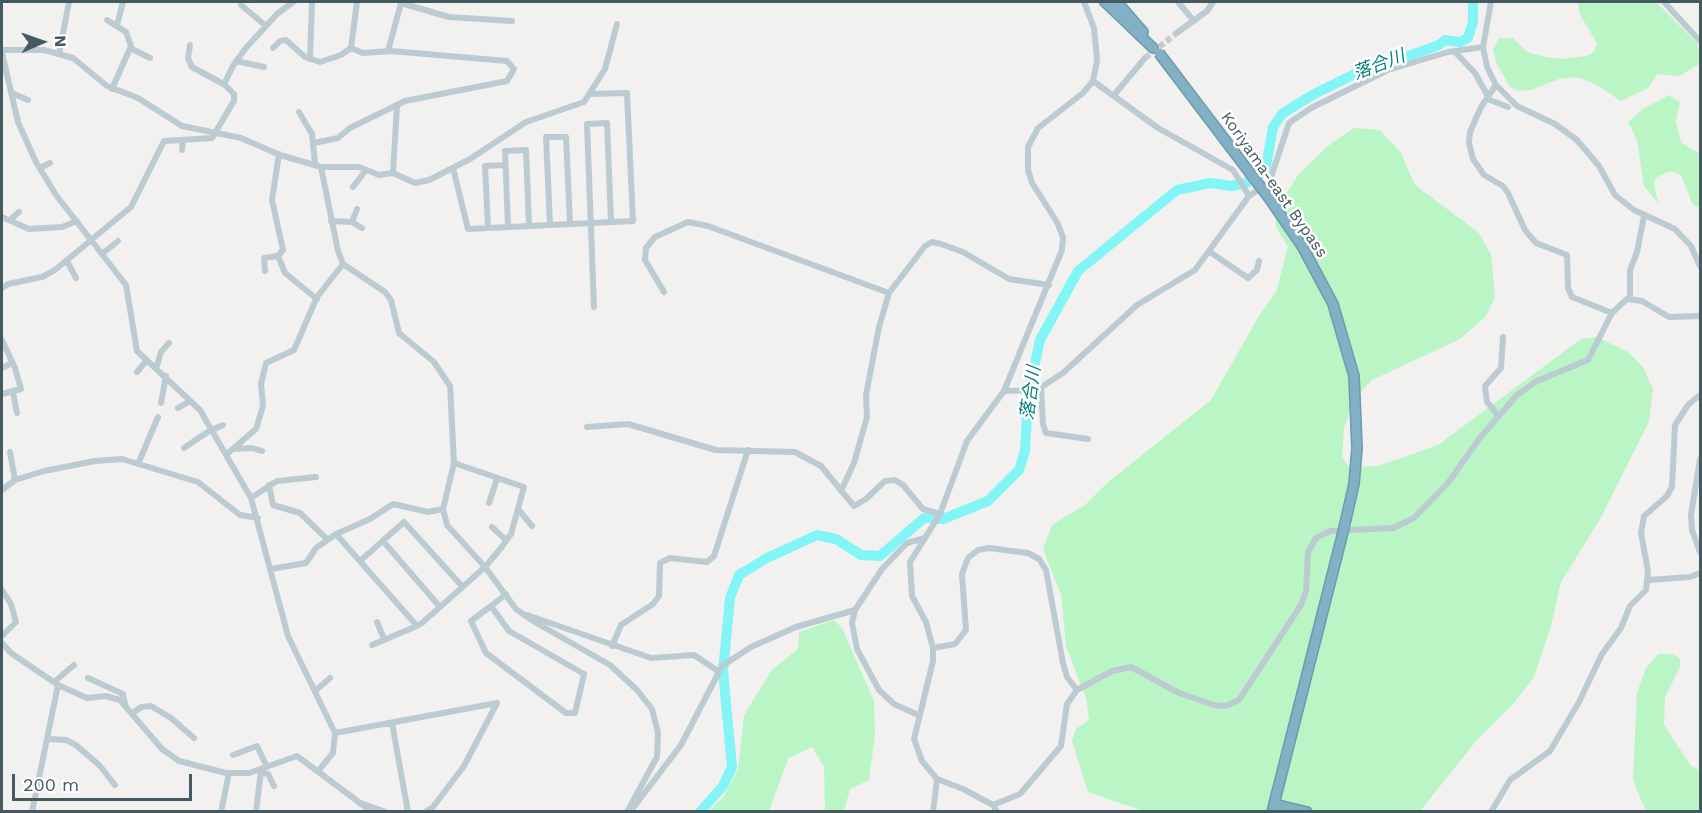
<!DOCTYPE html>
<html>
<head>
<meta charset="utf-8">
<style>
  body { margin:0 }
  #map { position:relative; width:1702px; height:813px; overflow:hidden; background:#f3f0f0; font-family:"Work Sans",sans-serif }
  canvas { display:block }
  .frame { position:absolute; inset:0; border:3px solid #455960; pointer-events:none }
  .north { position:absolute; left:12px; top:12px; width:60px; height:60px; -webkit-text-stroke:4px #fff; paint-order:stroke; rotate:88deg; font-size:16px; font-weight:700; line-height:24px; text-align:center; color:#455960 }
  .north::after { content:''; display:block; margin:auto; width:21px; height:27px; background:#455960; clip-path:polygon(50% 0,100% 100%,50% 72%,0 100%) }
  .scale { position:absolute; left:12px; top:774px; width:180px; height:27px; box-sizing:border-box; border:3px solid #455960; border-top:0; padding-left:8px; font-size:18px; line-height:21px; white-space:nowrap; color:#455960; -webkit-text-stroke:4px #fff; paint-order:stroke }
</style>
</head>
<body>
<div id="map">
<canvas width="1702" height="813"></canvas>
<div class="frame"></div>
<div class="north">N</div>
<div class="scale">200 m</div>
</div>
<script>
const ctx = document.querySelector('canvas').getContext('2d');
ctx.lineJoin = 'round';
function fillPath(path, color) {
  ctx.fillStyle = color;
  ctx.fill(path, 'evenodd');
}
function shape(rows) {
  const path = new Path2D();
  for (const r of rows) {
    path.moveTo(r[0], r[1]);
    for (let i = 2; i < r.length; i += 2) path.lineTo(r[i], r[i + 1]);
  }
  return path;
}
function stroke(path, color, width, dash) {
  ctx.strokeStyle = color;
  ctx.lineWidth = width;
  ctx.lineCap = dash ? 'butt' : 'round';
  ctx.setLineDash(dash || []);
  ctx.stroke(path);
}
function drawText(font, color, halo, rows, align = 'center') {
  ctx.font = font + ' "Work Sans","Noto Sans JP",sans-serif';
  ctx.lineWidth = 5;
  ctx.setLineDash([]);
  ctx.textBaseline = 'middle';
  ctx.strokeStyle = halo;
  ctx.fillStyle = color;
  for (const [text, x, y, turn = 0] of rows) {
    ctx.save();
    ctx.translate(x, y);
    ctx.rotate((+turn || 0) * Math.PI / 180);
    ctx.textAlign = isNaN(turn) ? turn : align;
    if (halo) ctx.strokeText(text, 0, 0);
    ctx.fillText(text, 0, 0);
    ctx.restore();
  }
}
fillPath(shape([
  [1578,2,1656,2,1697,43,1700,54,1698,65,1679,76,1657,74,1648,88,1621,101,1597,85,1577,77,1559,79,1531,90,1518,91,1510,87,1496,62,1493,49,1499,38,1513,38,1527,52,1546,57,1563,59,1586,56,1594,52,1597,43,1580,15],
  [1669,95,1680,102,1676,121,1681,142,1700,154,1700,208,1693,205,1681,175,1671,171,1657,177,1654,182,1658,203,1644,186,1637,140,1628,122,1643,109],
  [1354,128,1380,130,1401,153,1415,185,1479,233,1491,255,1495,297,1486,316,1460,339,1372,380,1356,397,1344,427,1342,457,1349,467,1378,466,1438,445,1581,339,1597,337,1628,352,1643,367,1653,389,1649,422,1599,521,1561,582,1551,626,1534,677,1514,703,1477,740,1420,811,1143,811,1088,792,1072,741,1076,729,1089,720,1086,698,1066,646,1061,595,1043,549,1052,525,1085,505,1107,483,1211,400,1259,316,1276,292,1288,247,1276,227,1276,210,1298,175,1329,145],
  [834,620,842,628,874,701,875,735,869,780,850,789,844,811,825,811,824,767,812,747,788,759,769,811,709,811,724,796,738,770,744,715,772,670,798,649,799,632],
  [1658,654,1673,654,1680,659,1680,667,1665,697,1664,725,1691,766,1700,770,1700,811,1646,811,1636,788,1633,778,1637,693,1646,668]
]), '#baf5c5');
stroke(shape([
  [700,812,723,786,732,767,723,671,730,598,739,575,767,558,817,535,836,539,861,555,880,556,924,518,943,519,988,501,1019,470,1025,451,1028,396,1040,340,1078,271,1177,190,1210,183,1231,186,1246,183,1259,175,1266,167,1273,127,1282,114,1312,95,1383,60,1395,61,1439,45,1445,40,1460,42,1468,38,1473,22,1473,2]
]), '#82f6f6', 10);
stroke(shape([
  [1145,58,1178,32]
]), '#c8cacc', 6, [6, 3]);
const highway = shape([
  [1105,2,1153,48],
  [1117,2,1143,32],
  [1302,246,1333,304,1354,376,1357,448,1354,484,1346,519],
  [1274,804,1307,812],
  [1272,812,1342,536]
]);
stroke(highway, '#6d9bb0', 12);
stroke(shape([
  [1178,2,1194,21],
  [1491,2,1483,47,1487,67,1496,85,1517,106,1555,124,1577,140,1599,166,1615,195,1634,210,1675,229,1691,246,1700,266],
  [1664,2,1700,41],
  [241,5,266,26],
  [107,20,126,32,131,46,112,89],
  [117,25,123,2],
  [1178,32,1207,11,1213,2],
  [273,48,280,41,286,40,305,57,320,62,341,55,351,48,363,53,391,51,507,61,514,69,507,81,405,101,350,128,338,138,314,143],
  [351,48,357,2],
  [132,49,150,58],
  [2,50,44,50,73,58,107,86,138,98,182,126,241,138,280,155,321,167,359,167,379,175,393,173,415,183,429,180,470,159,526,122,584,102,605,69,617,24],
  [388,51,401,3,449,17,512,21],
  [1454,51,1475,73,1490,100,1508,107],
  [2,53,18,122,36,162,56,195,126,285,137,351,200,410,251,498,288,636,335,733,333,753,318,771],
  [59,54,69,2],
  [310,59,312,2],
  [236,61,264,67],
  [1093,81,1158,128,1233,170,1249,196],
  [224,84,233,66,245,49,277,14,293,2],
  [1496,85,1481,107,1470,132,1469,143,1473,159,1484,175,1503,186,1508,193,1525,230,1536,243,1567,255,1568,288,1572,297,1612,313],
  [12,93,28,100],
  [1114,95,1145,58],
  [299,112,312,134,315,164],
  [182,150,183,140],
  [279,154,272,200,283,250,278,256,285,273,317,299],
  [321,167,338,251,343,264,385,292,391,300,399,333,434,362,450,386,454,463,443,509,447,525,485,567,516,609,533,621,610,665,637,690,652,709,658,733,657,757,627,812],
  [40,168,50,163],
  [453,168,468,229,633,221,627,93,590,94],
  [393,173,397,105],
  [353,187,366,170],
  [2,217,29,229,62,227,77,221],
  [11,219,19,212],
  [331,221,352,222,362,228],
  [352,222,357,209],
  [550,224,546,137,566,137,570,223],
  [508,226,505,151,526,150,529,225],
  [488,227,485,166,505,165],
  [1210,252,1248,278,1257,270,1259,261],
  [103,253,118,241],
  [67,261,76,278],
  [265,271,264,258,278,256],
  [2,288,8,284,42,277,55,270,131,207,164,141,212,138,234,101,234,94,225,85,192,67,188,58,190,45],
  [664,292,645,260,646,248,655,237,688,222,708,226,889,293],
  [1630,297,1630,270,1637,252,1644,216],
  [594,307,587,124,607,123,611,221],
  [2,340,15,368,21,389,2,394],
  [2,368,12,363],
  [156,369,161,352,169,343],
  [137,372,146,361],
  [1041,387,1043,424,1046,433,1088,439],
  [1004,391,1033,390,1043,386,1063,373,1137,305,1195,270,1249,196,1269,183,1289,123,1311,108,1388,70,1448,52,1483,47],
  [13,392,17,413],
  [161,403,166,376],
  [178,408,190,401],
  [1498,415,1487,402,1485,386,1501,368,1503,337],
  [587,427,628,424,716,450,795,452,821,466,854,506,866,499,885,481,895,480,903,485,923,509,940,514],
  [212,430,223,425],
  [184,448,212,429],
  [233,449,252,448,262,451],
  [10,452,15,480],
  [227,454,256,429,263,406,261,384,266,363,294,350,317,297,343,264],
  [1700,459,1691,515,1692,530,1700,552],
  [138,464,158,417],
  [269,485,273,505,300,513,328,540],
  [2,490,15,480,44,471,95,461,122,459,198,482,240,515,258,518],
  [841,491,854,463,867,417,866,395,879,327,889,293,925,246,932,242,941,244,963,252,1009,279,1049,285],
  [251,498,277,481,316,477],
  [489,503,497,479],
  [518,509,532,526],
  [492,527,506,540],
  [336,534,417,626,422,623,485,567,501,548,511,534,524,487,454,463],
  [383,541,440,607],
  [360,561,404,522,461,585],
  [271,569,306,563,316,548,336,534,370,519,393,504,428,512,443,509],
  [1648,580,1690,577,1700,573],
  [2,590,11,604,16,622,2,636],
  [491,606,509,631,584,674,575,713,566,713,486,653,471,621,491,606,506,594],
  [527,615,651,658,694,655,718,671],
  [377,622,384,639],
  [2,643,11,653,58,685,32,812],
  [372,645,417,626],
  [612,646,621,625,653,604,659,596,660,563,670,558,707,562,714,556,748,450],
  [933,648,955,644,966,630,962,574,968,558,978,550,989,548,1028,553,1039,559,1046,570,1063,663,1067,677,1077,690],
  [88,678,123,694,125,704],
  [54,682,74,665],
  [58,685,87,698,106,696,120,700,162,749,179,761,226,773,249,773,297,756,372,812],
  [315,691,330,678],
  [133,713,141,707,151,706,171,718,194,738],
  [918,715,894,704,879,690,857,649,852,623,855,610,882,569,907,543,925,538],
  [392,723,408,812],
  [335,733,497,703],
  [48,739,66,740,76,745,100,766,115,785],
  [233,755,257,746,267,767],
  [261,773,268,774,274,786],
  [937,779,963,789,993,805,997,812],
  [358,802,386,812],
  [993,805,1020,794,1061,746,1067,704,1077,690,1112,671,1131,667,1179,693,1214,705,1226,706,1239,700,1301,605,1306,591,1308,552,1316,538,1330,531,1393,528,1414,518,1448,483,1479,439,1517,395,1537,381,1588,360,1612,313,1627,299,1642,301,1669,317,1700,316],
  [221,812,229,773],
  [256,812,261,770],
  [425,812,433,807,464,766,497,703],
  [630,812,681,745,722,666,751,647,796,627,855,610],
  [933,812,937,779,922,761,914,739,933,661,933,648,926,622,912,596,910,562,940,514,967,441,1004,391,1062,250,1063,237,1057,222,1032,183,1028,170,1028,147,1038,128,1083,93,1093,81,1097,60,1094,28,1084,2],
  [1491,812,1510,780,1550,751,1579,702,1602,654,1621,628,1630,606,1646,590,1648,571,1641,533,1644,516,1667,496,1672,487,1675,425,1688,405,1700,395]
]), '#bccbd1', 6);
stroke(highway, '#82b0c4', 9);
const highwayBridge = shape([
  [1159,53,1269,198,1302,246],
  [1342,536,1346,519]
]);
stroke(highwayBridge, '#6d9bb0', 12, []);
stroke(highwayBridge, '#82b0c4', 9);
drawText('16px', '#455960', '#fff', [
  ["Koriyama-east Bypass",1274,185,55]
]);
drawText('italic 18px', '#067d7e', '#fff', [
  ["落合川",1379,65,-21],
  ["落合川",1031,393,-82]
]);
</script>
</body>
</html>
